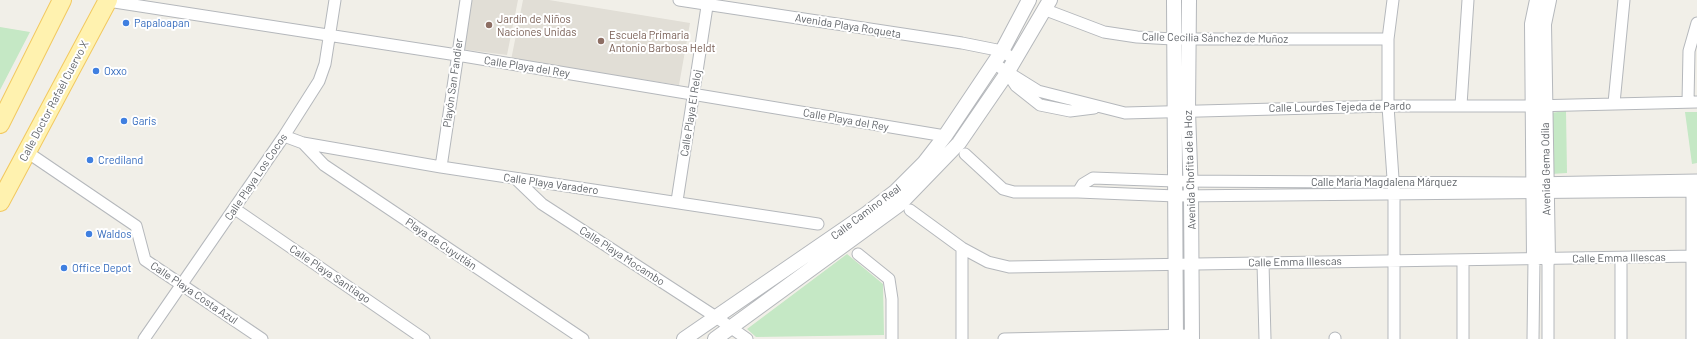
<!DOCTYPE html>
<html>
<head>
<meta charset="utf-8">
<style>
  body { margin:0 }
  canvas { display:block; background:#f1efe8 }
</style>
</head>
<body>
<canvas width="1697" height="339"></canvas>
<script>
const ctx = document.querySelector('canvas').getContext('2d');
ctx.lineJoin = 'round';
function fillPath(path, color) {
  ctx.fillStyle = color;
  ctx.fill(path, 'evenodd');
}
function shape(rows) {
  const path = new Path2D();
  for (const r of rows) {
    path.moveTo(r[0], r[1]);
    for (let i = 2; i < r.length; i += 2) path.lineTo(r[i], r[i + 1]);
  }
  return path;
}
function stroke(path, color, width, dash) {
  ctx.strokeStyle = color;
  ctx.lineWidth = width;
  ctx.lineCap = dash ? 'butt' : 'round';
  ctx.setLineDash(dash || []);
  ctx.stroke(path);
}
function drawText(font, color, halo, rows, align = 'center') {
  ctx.font = font + ' Barlow,sans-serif';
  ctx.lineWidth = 4;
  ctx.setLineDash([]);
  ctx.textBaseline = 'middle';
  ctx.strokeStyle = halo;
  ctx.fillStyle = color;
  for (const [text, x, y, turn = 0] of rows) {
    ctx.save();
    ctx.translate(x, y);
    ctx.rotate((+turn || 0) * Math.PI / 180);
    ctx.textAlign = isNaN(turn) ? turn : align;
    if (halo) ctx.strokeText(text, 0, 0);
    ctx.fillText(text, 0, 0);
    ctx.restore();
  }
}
fillPath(shape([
  [469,0,518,0,507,55,461,49],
  [523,0,549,0,690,23,679,85,511,60]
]), '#e1ded6');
fillPath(shape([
  [0,27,30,32,0,90],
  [1566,111,1567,173,1551,174,1550,113],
  [1685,112,1697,112,1697,163,1692,164],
  [847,254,883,284,884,335,756,337,747,329]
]), '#c5e8c5');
const minor = shape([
  [679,0,962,43,1002,51,1015,60],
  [1393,0,1388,39,1388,106,1394,193,1394,339],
  [108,1,457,55,945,136],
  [1046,10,1104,32,1137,37,1173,39,1388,39],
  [993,63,1038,91,1125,113,1388,106,1532,106,1697,102],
  [1012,80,1016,86,1040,105,1070,111,1094,108],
  [1688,102,1689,51,1697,23],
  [1614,103,1624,0],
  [1461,105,1468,0],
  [284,136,303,143,441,167,818,224],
  [303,143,324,165,583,339],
  [27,152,136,226,145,260,262,339],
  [965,154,1003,189,1014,192,1078,192,1176,196,1697,191],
  [441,167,466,0],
  [516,179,542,204,716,317,747,339],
  [1078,192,1083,184,1093,178,1175,181,1532,183,1697,180],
  [677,201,708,0],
  [235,209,424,339],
  [910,210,962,248,988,262,1009,267,1697,256],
  [858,254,889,279,892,299,892,339],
  [1621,258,1621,339],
  [1263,263,1265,339],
  [1335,338,1335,339],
  [144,339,284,136,319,81,325,64,335,0],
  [962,339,962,248],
  [1004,339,1192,335],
  [1463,339,1463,261],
  [1533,339,1534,259],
  [1548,339,1548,260],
  [1692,339,1692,185]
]);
const tertiary = shape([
  [1174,0,1176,339],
  [1189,0,1188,111,1191,195,1192,339],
  [1534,259,1532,24,1537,0],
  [1548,260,1544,24,1549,0],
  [684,339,866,214,896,191,924,163,945,136,1002,51,1029,0],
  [715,339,900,204,959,143,1007,73,1050,0]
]);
const primary = shape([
  [0,124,62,0],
  [0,202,108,0]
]);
stroke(minor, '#b5b8bc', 13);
stroke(tertiary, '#b5b8bc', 16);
stroke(primary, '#f2c960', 20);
stroke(minor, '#fff', 11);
stroke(tertiary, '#fff', 14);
stroke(primary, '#fff2af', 18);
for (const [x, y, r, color] of [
  [126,23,4,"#3f7fe0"],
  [489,25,4,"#8d6e63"],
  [601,41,4,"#8d6e63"],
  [96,71,4,"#3f7fe0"],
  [124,121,4,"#3f7fe0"],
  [90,160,4,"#3f7fe0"],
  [89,234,4,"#3f7fe0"],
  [64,268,4,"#3f7fe0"]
]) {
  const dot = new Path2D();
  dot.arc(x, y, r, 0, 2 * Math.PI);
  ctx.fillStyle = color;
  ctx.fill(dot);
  stroke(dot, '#fff', 1.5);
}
drawText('11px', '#785e54', '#fff', [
  ["Jardín de Niños",497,19],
  ["Naciones Unidas",497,32],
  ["Escuela Primaria",609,35],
  ["Antonio Barbosa Heldt",609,48]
], 'left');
drawText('11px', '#366cbe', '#fff', [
  ["Papaloapan",134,23],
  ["Oxxo",104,71],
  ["Garis",132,121],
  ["Crediland",98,160],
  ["Waldos",97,234],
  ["Office Depot",72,268]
], 'left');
drawText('11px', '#5f6368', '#fff', [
  ["Avenida Playa Roqueta",848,26,9],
  ["Calle Cecilia Sánchez de Muñoz",1215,38,1],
  ["Calle Playa del Rey",527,67,9],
  ["Playón San Fandier",453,83,-82],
  ["Calle Doctor Rafaél Cuervo X",54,101,-62],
  ["Calle Lourdes Tejeda de Pardo",1340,107,-1],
  ["Calle Playa El Reloj",691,113,-81],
  ["Calle Playa del Rey",846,120,10],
  ["Avenida Gema Odila",1546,169,-91],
  ["Avenida Chofita de la Hoz",1190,170,-92],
  ["Calle Playa Los Cocos",256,177,-56],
  ["Calle María Magdalena Márquez",1384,182],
  ["Calle Playa Varadero",551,184,8],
  ["Calle Camino Real",866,212,-37],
  ["Playa de Cuyutlán",441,244,34],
  ["Calle Playa Mocambo",622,256,33],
  ["Calle Emma Illescas",1619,258,-1],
  ["Calle Emma Illescas",1295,262,-1],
  ["Calle Playa Santiago",330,274,34],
  ["Calle Playa Costa Azul",194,293,34]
]);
</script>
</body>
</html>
